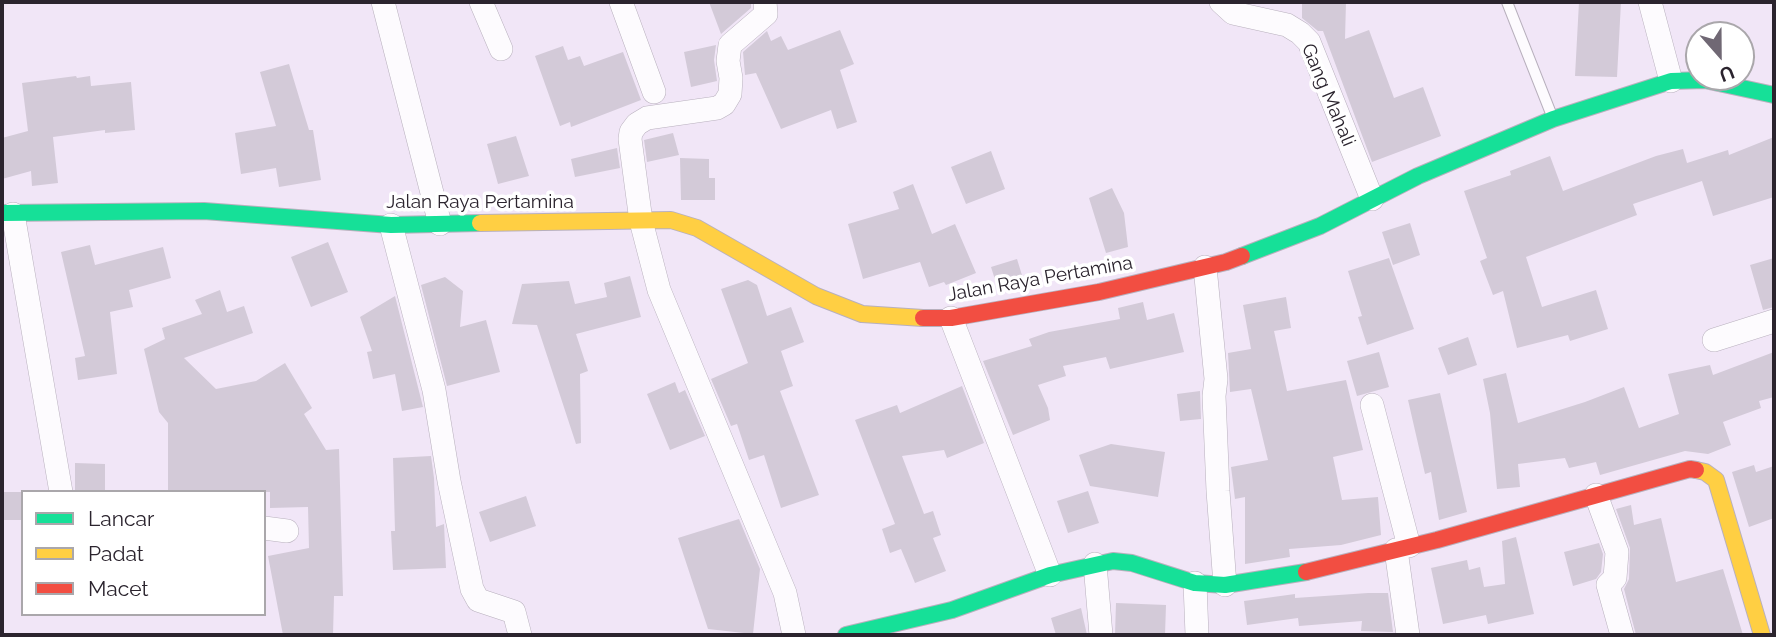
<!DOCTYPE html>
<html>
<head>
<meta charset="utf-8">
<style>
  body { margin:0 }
  #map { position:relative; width:1776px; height:637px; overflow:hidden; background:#f1e6f7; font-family:Raleway,sans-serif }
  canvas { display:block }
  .frame { position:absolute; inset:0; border:4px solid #2b242e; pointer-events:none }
  .legend { position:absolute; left:21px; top:490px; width:245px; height:126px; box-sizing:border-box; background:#fff; border:2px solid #aaa7ab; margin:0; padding:9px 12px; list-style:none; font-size:21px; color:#2b242e }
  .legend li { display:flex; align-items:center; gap:14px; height:35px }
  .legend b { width:35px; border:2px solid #aaa7ab }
  .north { position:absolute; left:1685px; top:21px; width:70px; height:70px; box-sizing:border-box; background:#fff; border:2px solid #aaa7ab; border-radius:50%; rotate:159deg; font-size:19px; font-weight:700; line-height:28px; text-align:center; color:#2b242e }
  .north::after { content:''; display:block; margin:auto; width:24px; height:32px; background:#706874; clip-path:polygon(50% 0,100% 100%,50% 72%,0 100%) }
</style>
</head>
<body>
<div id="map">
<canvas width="1776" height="637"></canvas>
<div class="frame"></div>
<ul class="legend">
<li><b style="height:9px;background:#16e098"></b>Lancar</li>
<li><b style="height:9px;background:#ffcf43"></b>Padat</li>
<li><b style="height:9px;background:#f24e42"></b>Macet</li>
</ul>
<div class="north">U</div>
</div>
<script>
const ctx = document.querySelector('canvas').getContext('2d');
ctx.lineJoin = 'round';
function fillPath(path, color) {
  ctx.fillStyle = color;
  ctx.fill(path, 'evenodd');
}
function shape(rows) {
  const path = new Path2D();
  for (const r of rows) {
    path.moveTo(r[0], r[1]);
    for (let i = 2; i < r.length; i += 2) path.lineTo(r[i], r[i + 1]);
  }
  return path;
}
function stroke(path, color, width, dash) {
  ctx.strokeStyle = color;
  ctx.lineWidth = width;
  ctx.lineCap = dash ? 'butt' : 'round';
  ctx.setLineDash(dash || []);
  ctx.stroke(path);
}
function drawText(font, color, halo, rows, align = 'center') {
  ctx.font = font + ' Raleway,sans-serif';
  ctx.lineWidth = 7;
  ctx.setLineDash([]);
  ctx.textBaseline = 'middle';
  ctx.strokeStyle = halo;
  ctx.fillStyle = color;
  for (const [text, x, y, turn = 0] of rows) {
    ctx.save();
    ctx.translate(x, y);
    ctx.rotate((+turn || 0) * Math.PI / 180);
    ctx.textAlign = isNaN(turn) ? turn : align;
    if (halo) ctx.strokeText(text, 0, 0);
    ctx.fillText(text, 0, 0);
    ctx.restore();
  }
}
fillPath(shape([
  [709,2,751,2,751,8,721,34],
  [1302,2,1346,2,1345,39,1369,30,1394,98,1423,87,1441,136,1372,162,1323,31,1318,31,1302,18],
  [1579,2,1621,2,1617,77,1575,76],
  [840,30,854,64,840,70,857,122,837,129,831,110,781,129,756,73,745,75,743,52,767,31,771,41,781,36,788,50],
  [716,45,714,60,717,81,691,87,684,52],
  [563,46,568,60,580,56,584,66,623,52,641,100,571,127,570,122,560,126,535,56],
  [289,64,309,130,313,130,321,180,279,187,276,168,241,174,235,133,276,126,260,72],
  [76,76,77,78,90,76,91,86,131,82,135,130,105,133,105,130,53,137,58,183,32,186,31,171,2,179,2,138,28,131,22,83],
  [673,133,679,155,647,162,644,140],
  [516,136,529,176,498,184,487,144],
  [1774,137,1774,197,1713,216,1702,181,1633,204,1637,215,1526,257,1542,307,1596,290,1608,329,1570,341,1568,335,1517,348,1503,291,1493,295,1480,261,1487,258,1464,191,1511,175,1510,171,1550,156,1563,191,1656,156,1683,149,1687,163,1728,150,1729,155],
  [617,148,620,168,575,177,571,159],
  [991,151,1005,189,966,204,951,167],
  [680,158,709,159,709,178,715,178,715,200,681,200],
  [913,184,932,234,955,224,976,273,946,285,944,282,929,287,920,262,863,279,848,224,899,209,893,192],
  [1112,188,1124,213,1128,247,1106,253,1089,198],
  [1410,223,1420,255,1393,265,1382,232],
  [328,242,348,292,311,307,291,257],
  [90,245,95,265,163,247,171,278,129,290,133,307,110,312,117,374,78,380,75,358,85,356,61,252],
  [1389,258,1414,329,1367,345,1358,317,1362,316,1348,271],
  [1774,258,1774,307,1763,310,1750,265],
  [1017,259,1025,285,998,289,991,267],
  [630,276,641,317,576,334,588,371,580,374,581,443,576,444,537,325,512,324,522,284,569,281,575,304,607,297,604,283],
  [445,277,463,291,460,327,486,320,500,372,447,386,421,285],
  [748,280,757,285,767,316,791,307,804,342,781,351,793,386,780,391,819,495,781,508,764,455,749,460,737,424,731,426,711,379,748,363,721,289],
  [220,290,227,312,244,306,253,333,184,358,216,389,256,381,285,363,312,408,304,414,326,450,339,449,343,596,334,596,333,635,283,635,268,556,309,548,308,507,270,508,270,492,168,492,168,423,159,412,144,349,165,339,162,328,202,314,195,300],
  [395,296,423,407,402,411,395,374,373,379,367,352,372,351,360,317],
  [1286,297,1291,328,1274,331,1287,391,1346,380,1363,450,1333,457,1342,500,1378,497,1381,535,1341,545,1289,549,1290,557,1245,564,1245,497,1235,499,1231,467,1268,460,1251,389,1230,392,1228,353,1251,349,1243,305],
  [1143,302,1147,320,1174,313,1184,352,1110,369,1106,357,1063,366,1066,376,1038,385,1048,408,1050,420,1013,435,983,361,1032,346,1029,339,1049,332,1120,319,1118,308],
  [1468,337,1477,365,1448,375,1438,348],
  [1379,352,1389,387,1357,396,1347,361],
  [1774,352,1774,397,1759,401,1761,408,1723,422,1731,445,1708,454,1685,451,1600,475,1596,462,1569,468,1565,458,1518,464,1520,487,1497,489,1490,413,1483,379,1506,373,1518,423,1585,402,1624,387,1639,428,1679,414,1668,374,1710,365,1713,375],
  [675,382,679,393,685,390,705,436,670,450,647,394],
  [962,386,984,443,947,458,944,450,902,456,924,514,933,511,941,535,933,538,946,571,915,583,901,549,890,553,882,529,895,524,855,420,897,405,900,413],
  [1200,391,1201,419,1180,421,1177,394],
  [1440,393,1467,512,1439,520,1431,472,1425,474,1408,400],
  [1111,444,1165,452,1158,497,1090,486,1079,455],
  [431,456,434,478,436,527,444,524,446,568,393,570,391,531,395,531,393,458],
  [75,463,105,464,105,492,75,492],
  [1754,465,1756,472,1774,466,1774,518,1749,527,1732,472],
  [1088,491,1099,523,1068,533,1057,501],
  [2,492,23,492,23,520,2,520],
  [526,496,536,526,490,542,479,512],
  [1631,505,1634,525,1661,518,1676,582,1723,569,1743,635,1636,635,1624,589,1629,579,1630,548,1616,509],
  [739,519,760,569,753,634,708,629,678,538],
  [1516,537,1534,614,1488,624,1486,615,1443,624,1431,568,1467,560,1469,570,1480,567,1484,587,1505,584,1502,541],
  [1599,543,1603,554,1601,572,1596,579,1573,586,1564,552],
  [1368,593,1388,593,1393,632,1361,631,1362,621,1299,626,1298,618,1247,625,1244,601,1295,594,1295,598],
  [1116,603,1166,605,1165,635,1115,635],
  [1081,608,1087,635,1056,635,1051,618]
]), '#d3cad8');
const lane = shape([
  [1507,2,1552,116]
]);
const street = shape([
  [383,2,440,224],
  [481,2,501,49],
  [621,2,654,92],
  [765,2,766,14,730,45,728,61,731,78,730,94,724,104,717,108,647,118,637,124,631,132,630,139,641,221,659,290,785,593,794,635],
  [1221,2,1233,13,1287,25,1300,33,1309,42,1372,199],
  [1650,2,1671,81],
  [13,214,61,492],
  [391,225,434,390,449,481,472,589,478,600,514,612,520,635],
  [1205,267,1216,379,1214,396,1218,491,1225,585],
  [951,318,1050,575],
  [1714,340,1774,321],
  [1372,405,1409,546],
  [1596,495,1617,552,1615,578,1608,585,1622,635],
  [264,528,287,531],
  [1396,550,1408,635],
  [1095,564,1101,635],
  [1195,583,1197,635]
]);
const fast = shape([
  [2,213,204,211,391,225,480,223],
  [1242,256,1320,226,1418,176,1553,119,1671,81,1705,80,1774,95],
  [846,635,952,610,1050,575,1113,561,1132,563,1195,583,1225,585,1306,572]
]);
const slow = shape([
  [480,223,671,220,697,228,816,296,862,314,923,318],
  [1696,470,1705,472,1716,480,1762,635]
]);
const jam = shape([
  [923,318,951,318,1099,292,1226,262,1242,256],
  [1306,572,1437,540,1690,469,1696,470]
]);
stroke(lane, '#b8b0bd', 12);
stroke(street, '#b8b0bd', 24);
stroke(fast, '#b8b0bd', 18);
stroke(slow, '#b8b0bd', 18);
stroke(jam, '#b8b0bd', 18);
stroke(lane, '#fdfbfe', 10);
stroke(street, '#fdfbfe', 23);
stroke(fast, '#16e098', 16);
stroke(slow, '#ffcf43', 16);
stroke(jam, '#f24e42', 16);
drawText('19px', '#2b242e', '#fff', [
  ["Gang Mahali",1328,95,67],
  ["Jalan Raya Pertamina",480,202],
  ["Jalan Raya Pertamina",1040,279,-10]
]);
</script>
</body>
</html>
